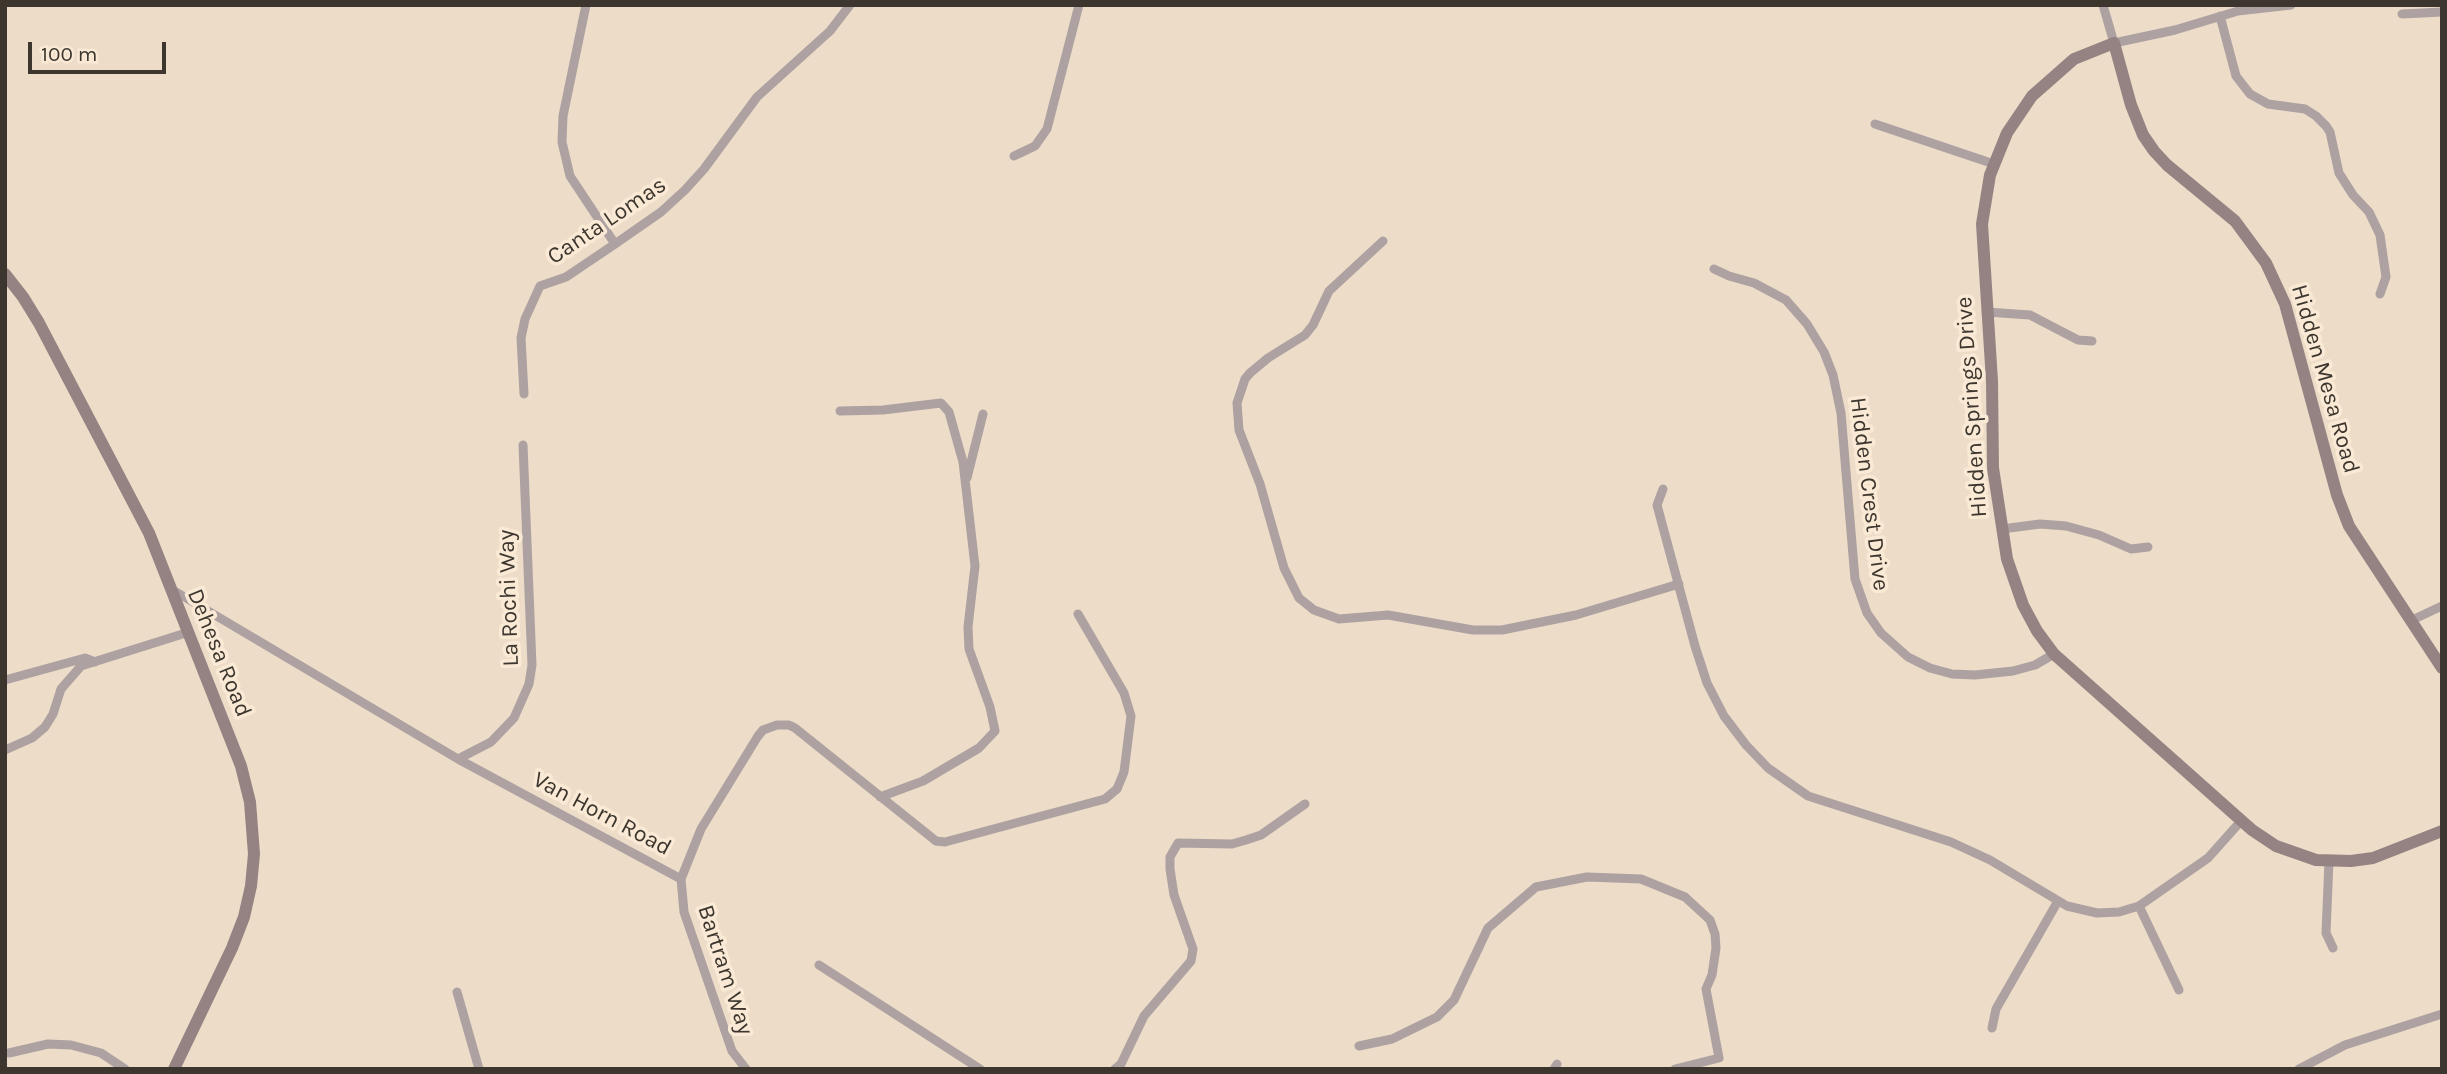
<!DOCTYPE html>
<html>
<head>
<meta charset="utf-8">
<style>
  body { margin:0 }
  #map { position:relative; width:2447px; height:1074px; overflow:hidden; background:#ecdcc8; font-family:Karla,sans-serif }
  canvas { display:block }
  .frame { position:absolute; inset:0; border:7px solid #3c362e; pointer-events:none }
  .scale { position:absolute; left:28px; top:42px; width:138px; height:32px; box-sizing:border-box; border:4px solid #3c362e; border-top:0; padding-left:9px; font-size:21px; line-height:24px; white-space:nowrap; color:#3c362e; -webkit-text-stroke:5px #fae9d5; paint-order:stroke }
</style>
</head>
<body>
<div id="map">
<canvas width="2447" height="1074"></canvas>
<div class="frame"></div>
<div class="scale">100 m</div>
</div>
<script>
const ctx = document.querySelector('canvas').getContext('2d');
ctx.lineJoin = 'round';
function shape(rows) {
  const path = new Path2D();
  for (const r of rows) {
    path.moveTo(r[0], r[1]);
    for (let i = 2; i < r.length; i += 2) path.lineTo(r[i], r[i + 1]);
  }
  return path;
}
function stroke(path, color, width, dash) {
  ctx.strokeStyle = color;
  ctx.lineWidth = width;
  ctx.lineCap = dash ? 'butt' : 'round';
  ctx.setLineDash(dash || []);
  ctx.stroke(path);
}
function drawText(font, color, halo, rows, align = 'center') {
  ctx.font = font + ' Karla,sans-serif';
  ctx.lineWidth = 7;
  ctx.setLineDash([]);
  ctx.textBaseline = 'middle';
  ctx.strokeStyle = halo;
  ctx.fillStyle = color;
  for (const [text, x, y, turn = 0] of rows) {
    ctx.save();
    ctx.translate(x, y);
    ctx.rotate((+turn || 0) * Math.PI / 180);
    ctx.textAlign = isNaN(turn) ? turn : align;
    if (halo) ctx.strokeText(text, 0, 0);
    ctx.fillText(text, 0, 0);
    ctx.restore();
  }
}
stroke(shape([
  [586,5,563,116,562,142,570,176,615,244],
  [2103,5,2114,43,2175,30,2238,11,2291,5],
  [2402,14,2442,12],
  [2220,16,2236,76,2250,94,2268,104,2305,109,2316,116,2326,126,2330,132,2339,173,2353,195,2369,212,2380,235,2386,277,2380,294],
  [1875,124,1994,164],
  [1014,156,1035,146,1047,129,1079,5],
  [1383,241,1329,291,1313,325,1305,335,1268,358,1250,373,1245,379,1237,403,1239,430,1260,484,1284,568,1299,598,1314,610,1339,619,1388,615,1473,630,1502,630,1576,615,1679,584],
  [1714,269,1729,276,1754,283,1786,300,1807,324,1824,352,1833,375,1841,413,1855,579,1867,613,1881,633,1908,657,1930,668,1952,674,1975,675,2013,671,2035,665,2054,654],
  [1986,312,2030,315,2078,340,2092,341],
  [524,394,521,338,525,319,540,286,566,277,615,244,661,212,685,190,704,169,757,97,830,31,850,5],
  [840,411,883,410,941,403,949,412,963,462,975,566,968,627,969,649,990,707,995,731,979,748,923,781,880,797],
  [967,478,983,414],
  [1663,489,1657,505,1695,646,1707,683,1724,716,1746,745,1768,768,1808,796,1951,842,1990,860,2067,906,2097,913,2119,912,2139,906,2208,858,2241,821],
  [2002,529,2040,524,2066,526,2099,535,2131,549,2148,547],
  [171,589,458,759,681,879],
  [2410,621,2442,606],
  [5,680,85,658,95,662],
  [5,750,32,738,45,727,53,714,61,689,81,666,189,632],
  [458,759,491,742,514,718,529,684,532,665,523,445],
  [2329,861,2326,933,2333,948],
  [681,879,701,829,758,736,763,730,777,725,789,725,795,728,936,841,945,842,1105,799,1117,789,1124,772,1131,716,1124,693,1078,614],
  [681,879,684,912,732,1051,746,1069],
  [2139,906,2179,990],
  [819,965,980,1069],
  [457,992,479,1069],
  [1992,1028,1996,1009,2058,901],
  [1359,1046,1392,1039,1437,1017,1454,1000,1488,928,1536,887,1587,877,1641,879,1685,897,1710,920,1715,934,1716,948,1712,975,1706,989,1719,1058,1675,1069],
  [9,1053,48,1044,71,1045,101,1053,125,1069],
  [1115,1069,1121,1064,1144,1016,1191,961,1193,949,1174,895,1170,869,1170,857,1178,843,1232,844,1246,840,1261,835,1305,804],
  [1554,1069,1557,1064],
  [2299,1069,2345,1045,2442,1014]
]), '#ada1a1', 9);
stroke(shape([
  [5,274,23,297,39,323,149,533,241,766,250,802,254,854,251,886,244,917,232,948,174,1069],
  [2442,668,2349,526,2337,495,2285,304,2266,263,2235,221,2167,165,2154,151,2143,135,2131,105,2114,43,2074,59,2032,96,2007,133,1990,175,1982,224,1992,381,1993,468,2007,559,2023,605,2037,631,2054,654,2252,830,2276,846,2316,860,2351,861,2373,858,2442,831]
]), '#958383', 12);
drawText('23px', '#3c362e', '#fae9d5', [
  ["Canta Lomas",607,221,-34],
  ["Hidden Mesa Road",2325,379,74],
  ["Hidden Springs Drive",1972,407,-94],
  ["Hidden Crest Drive",1869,494,83],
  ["La Rochi Way",509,598,-92],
  ["Dehesa Road",219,653,68],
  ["Van Horn Road",602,814,28],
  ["Bartram Way",725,970,72]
]);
</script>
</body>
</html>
